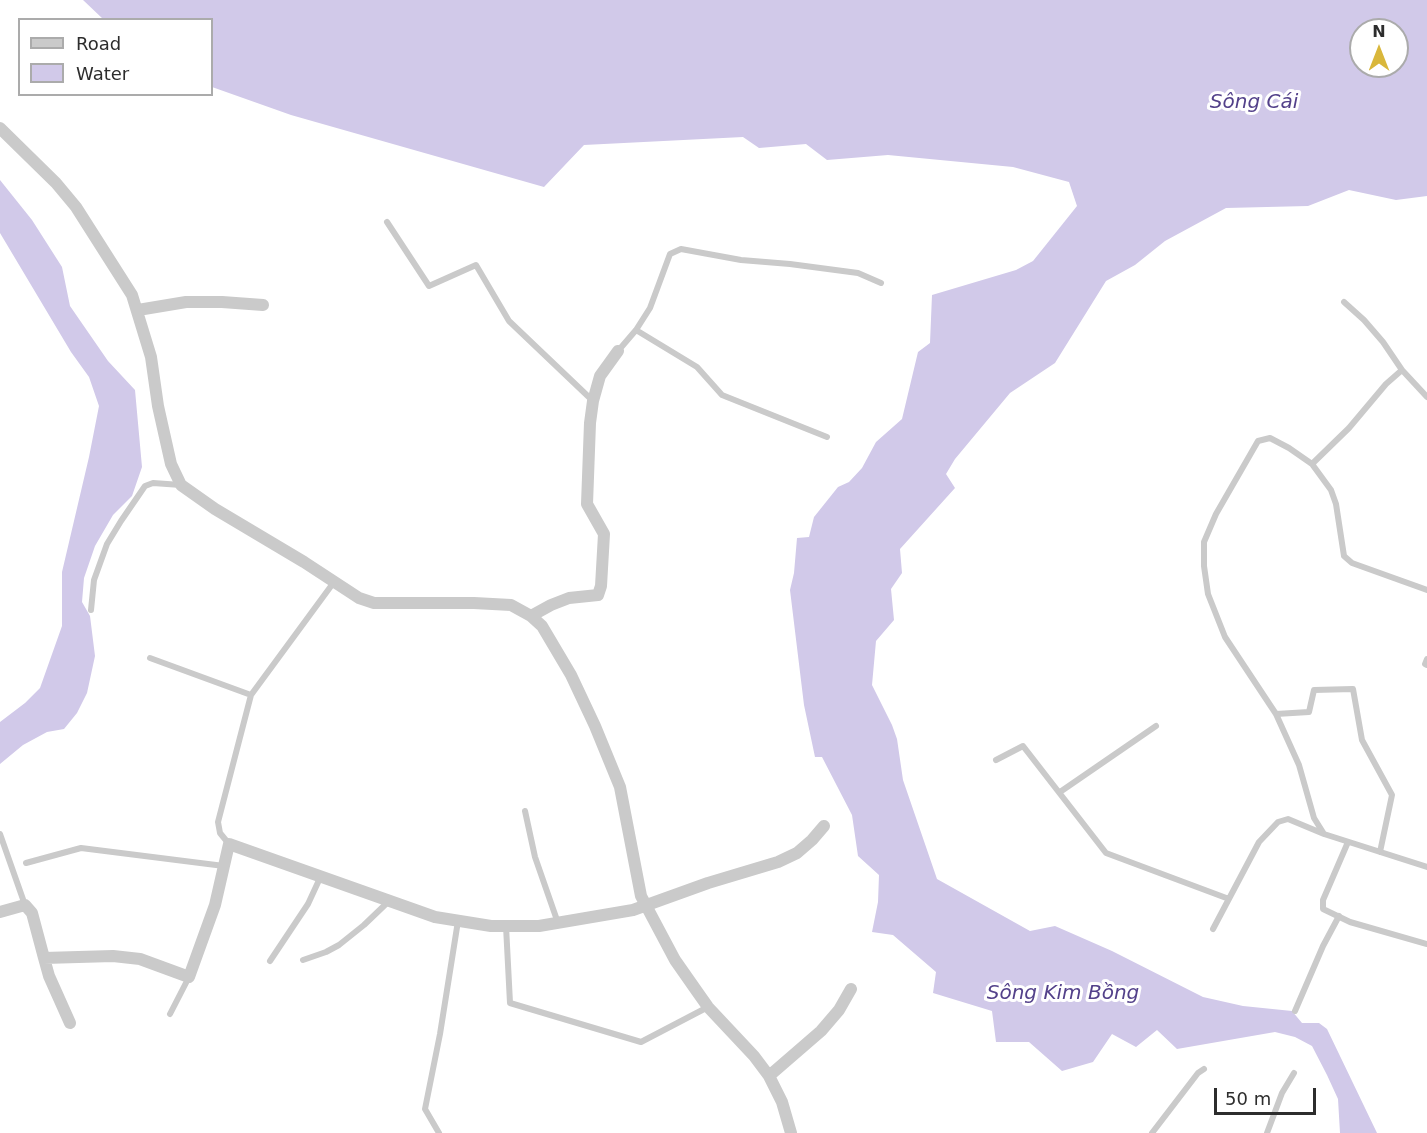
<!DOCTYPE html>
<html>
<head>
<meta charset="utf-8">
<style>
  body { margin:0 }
  #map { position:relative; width:1427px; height:1133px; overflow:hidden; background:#fff; font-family:"DejaVu Sans",sans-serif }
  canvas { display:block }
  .legend { position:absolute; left:18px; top:18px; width:195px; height:78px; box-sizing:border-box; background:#fff; border:2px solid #ababab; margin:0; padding:8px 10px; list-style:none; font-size:18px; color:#2d2d2d }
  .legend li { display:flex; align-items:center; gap:12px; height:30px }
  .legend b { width:30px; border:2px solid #ababab }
  .north { position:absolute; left:1349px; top:18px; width:60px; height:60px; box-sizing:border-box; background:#fff; border:2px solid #ababab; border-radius:50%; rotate:0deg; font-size:16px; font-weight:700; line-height:24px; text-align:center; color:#2d2d2d }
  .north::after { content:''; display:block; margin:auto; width:21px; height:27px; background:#d9b73b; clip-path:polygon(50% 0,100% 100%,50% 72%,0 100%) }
  .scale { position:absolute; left:1214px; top:1088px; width:102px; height:27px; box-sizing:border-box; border:3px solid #2d2d2d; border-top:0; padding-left:8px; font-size:18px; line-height:21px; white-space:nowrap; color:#2d2d2d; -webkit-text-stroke:4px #fff; paint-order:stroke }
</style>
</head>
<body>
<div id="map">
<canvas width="1427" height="1133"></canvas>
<ul class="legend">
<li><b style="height:8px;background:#cacaca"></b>Road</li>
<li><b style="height:16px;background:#d1c9e9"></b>Water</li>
</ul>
<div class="north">N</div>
<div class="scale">50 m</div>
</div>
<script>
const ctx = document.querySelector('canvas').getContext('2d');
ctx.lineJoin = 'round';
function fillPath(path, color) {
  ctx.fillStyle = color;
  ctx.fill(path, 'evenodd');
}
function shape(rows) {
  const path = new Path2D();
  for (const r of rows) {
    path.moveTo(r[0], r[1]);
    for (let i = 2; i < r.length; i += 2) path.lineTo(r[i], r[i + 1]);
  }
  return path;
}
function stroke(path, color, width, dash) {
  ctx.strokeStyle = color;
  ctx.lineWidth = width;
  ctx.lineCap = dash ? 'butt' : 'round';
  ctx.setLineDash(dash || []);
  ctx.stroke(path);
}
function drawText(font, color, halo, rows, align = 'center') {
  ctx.font = font + ' "DejaVu Sans",sans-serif';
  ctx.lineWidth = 6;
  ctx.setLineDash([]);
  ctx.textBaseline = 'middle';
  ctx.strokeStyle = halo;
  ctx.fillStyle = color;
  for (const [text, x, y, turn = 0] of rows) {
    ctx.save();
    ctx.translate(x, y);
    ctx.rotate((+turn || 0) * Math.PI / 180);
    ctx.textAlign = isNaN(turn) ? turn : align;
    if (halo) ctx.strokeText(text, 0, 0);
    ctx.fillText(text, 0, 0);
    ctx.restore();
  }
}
fillPath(shape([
  [83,0,1427,0,1427,196,1396,200,1349,190,1308,206,1226,208,1165,241,1135,265,1106,281,1055,363,1010,393,955,459,946,474,955,488,900,549,902,573,891,589,894,620,876,641,872,685,892,725,897,739,903,780,937,879,1030,931,1055,926,1112,951,1203,997,1243,1006,1292,1011,1302,1023,1319,1023,1327,1029,1377,1133,1340,1133,1338,1099,1327,1075,1312,1046,1295,1037,1275,1032,1177,1049,1157,1030,1136,1047,1112,1034,1093,1062,1062,1071,1029,1042,996,1042,992,1011,933,993,936,972,893,935,872,932,878,902,879,875,858,856,852,815,822,757,815,757,804,705,790,590,794,573,797,538,809,537,814,517,838,487,849,482,862,468,876,442,902,419,918,352,930,343,932,295,1016,270,1033,261,1077,206,1069,182,1013,167,888,155,827,160,806,144,759,148,743,137,584,145,544,187,291,115,212,87,212,20,103,19],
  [1361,30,1397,30,1397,66,1361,66],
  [0,180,32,220,62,267,70,306,108,361,135,390,142,467,132,496,113,515,95,546,84,578,82,602,90,616,95,656,87,693,77,713,64,729,47,732,23,745,0,764,0,722,25,703,40,688,62,626,62,572,89,457,99,406,89,377,71,352,0,233]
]), '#d1c9e9');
stroke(shape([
  [387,222,429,286,476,265,509,321,593,401],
  [1344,302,1364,320,1383,342,1402,370],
  [636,330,697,367,722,395,827,437],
  [618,351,636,330,650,308,670,254,681,249,741,260,790,264,858,273,881,283],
  [1312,464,1349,428,1386,384,1402,370,1427,397],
  [1427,590,1352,563,1344,556,1336,504,1331,490,1312,464,1289,448,1270,438,1258,441,1216,514,1204,542,1204,566,1208,594,1225,637,1276,714,1299,765,1314,818,1324,834,1427,867],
  [91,610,94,580,107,544,121,521,145,486,153,483,181,485],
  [150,658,251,695],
  [1427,659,1425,664,1427,665],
  [1276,714,1309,712,1314,690,1353,689,1362,740,1392,795,1380,852],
  [996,760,1023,746,1106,853,1229,899],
  [1060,792,1156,726],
  [525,811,535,857,558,923],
  [0,834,25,905],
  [1348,842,1323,900,1323,909,1350,922,1427,944],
  [229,844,220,833,218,822,251,695,334,582],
  [26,863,81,848,224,866],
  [506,926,510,1003,641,1042,708,1007],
  [1213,929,1259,842,1278,822,1288,819,1324,834],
  [303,960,326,952,339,945,364,925,388,902],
  [270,961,308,904,320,878],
  [1295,1011,1323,946,1339,916],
  [170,1014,189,977],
  [439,1133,425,1109,440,1034,458,921],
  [1152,1133,1198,1073,1204,1069],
  [1267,1133,1282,1093,1294,1073]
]), '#cacaca', 6);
stroke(shape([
  [0,128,56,183,76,207,132,295,151,357,158,406,171,464,181,485,215,509,304,562,359,598,374,603,474,603,511,605,531,616,542,626,571,675,595,726,620,787,641,896,675,960,696,990,708,1007,754,1056,769,1076,782,1102,791,1133],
  [138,310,186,302,222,302,263,305],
  [531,616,551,605,569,598,598,595,601,586,604,534,587,504,590,423,593,401,600,376,618,351],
  [0,912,25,905,32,913,44,958,113,956,140,959,189,977,215,905,229,844,435,917,491,926,539,926,633,910,708,883,778,862,797,853,812,840,824,826],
  [44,958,49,976,70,1023],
  [769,1076,821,1031,839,1010,851,989]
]), '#cacaca', 12);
drawText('italic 20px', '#53418a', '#fff', [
  ["Sông Cái",1254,103],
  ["Sông Kim Bồng",1063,994]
]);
</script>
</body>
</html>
